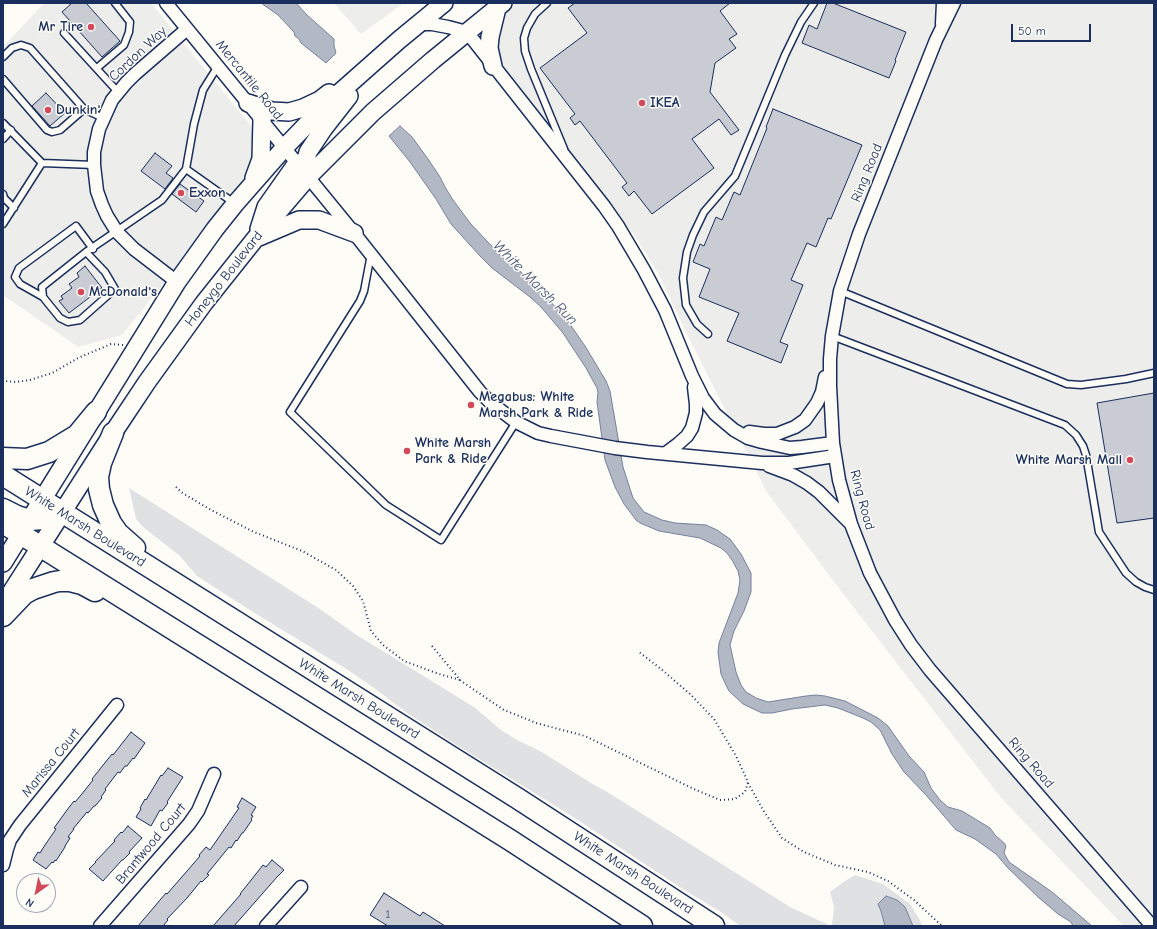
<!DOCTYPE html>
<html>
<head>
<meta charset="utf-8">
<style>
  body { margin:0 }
  #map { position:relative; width:1157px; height:929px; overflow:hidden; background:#fdfcf7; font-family:"Comic Neue",sans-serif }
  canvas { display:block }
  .frame { position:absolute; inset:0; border:4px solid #1b2f5e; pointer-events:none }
  .north { position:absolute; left:16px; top:873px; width:40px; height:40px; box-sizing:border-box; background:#fdfcf7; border:1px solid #a3aaba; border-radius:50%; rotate:213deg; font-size:11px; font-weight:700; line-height:16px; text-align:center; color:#1b2f5e }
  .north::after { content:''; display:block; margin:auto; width:14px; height:18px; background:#d1495b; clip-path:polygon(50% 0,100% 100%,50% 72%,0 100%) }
  .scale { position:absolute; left:1011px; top:24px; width:80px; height:18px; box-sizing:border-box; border:2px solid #1b2f5e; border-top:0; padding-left:5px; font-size:12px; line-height:14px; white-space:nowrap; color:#1b2f5e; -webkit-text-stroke:3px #fdfcf7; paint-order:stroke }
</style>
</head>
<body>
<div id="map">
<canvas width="1157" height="929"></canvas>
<div class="frame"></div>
<div class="north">N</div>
<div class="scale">50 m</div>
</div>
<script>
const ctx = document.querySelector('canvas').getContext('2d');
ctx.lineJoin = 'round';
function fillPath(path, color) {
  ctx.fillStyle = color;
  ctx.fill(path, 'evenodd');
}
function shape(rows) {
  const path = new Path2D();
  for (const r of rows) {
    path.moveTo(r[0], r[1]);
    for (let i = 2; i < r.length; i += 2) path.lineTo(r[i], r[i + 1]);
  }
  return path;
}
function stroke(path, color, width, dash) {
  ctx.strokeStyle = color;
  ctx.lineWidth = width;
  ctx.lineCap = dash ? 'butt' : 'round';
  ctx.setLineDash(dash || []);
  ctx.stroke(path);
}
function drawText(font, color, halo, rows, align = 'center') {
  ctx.font = font + ' "Comic Neue",sans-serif';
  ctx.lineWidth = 3;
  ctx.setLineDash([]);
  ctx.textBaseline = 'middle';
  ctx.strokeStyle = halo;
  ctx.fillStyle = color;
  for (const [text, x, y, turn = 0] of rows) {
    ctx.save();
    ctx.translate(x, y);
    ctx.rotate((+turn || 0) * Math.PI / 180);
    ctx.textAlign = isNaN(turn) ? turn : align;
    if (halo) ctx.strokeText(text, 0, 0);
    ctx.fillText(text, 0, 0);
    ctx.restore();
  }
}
fillPath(shape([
  [44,3,151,3,251,126,255,136,257,152,245,183,122,335,78,347,3,295,3,47],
  [334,3,404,3,361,34],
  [514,3,1154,3,1154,926,1124,926,1002,799,838,587,766,491,687,334,658,273,635,236,506,70,498,56,496,44,500,20,505,12]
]), '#edeeec');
fillPath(shape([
  [129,488,320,609,355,634,474,707,501,730,517,740,540,751,591,783,609,793,790,907,831,926,740,926,721,912,686,891,567,813,458,746,410,715,374,688,348,670,253,612,197,576,180,556,143,527,136,519],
  [855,875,883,884,910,904,920,920,922,926,913,926,905,907,878,904,881,911,885,926,832,926,834,907,830,892,842,883]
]), '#e0e1e3');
const water = shape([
  [261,3,296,3,307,15,334,39,334,46,336,53,326,63,301,43,299,39,295,36,294,32,278,15,261,3],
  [400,126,412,137,428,159,440,177,445,187,453,200,470,223,500,255,521,272,549,300,567,320,585,346,606,381,610,391,623,467,633,498,644,512,662,520,675,523,706,525,717,530,730,539,741,554,751,573,751,592,744,611,734,631,730,645,736,672,741,685,746,692,756,698,768,702,806,696,816,695,825,696,845,701,878,718,888,726,909,756,924,772,931,788,940,800,948,807,962,811,990,828,995,835,1004,843,1006,846,1004,853,1009,862,1052,892,1092,926,1073,926,1071,922,1058,914,1038,897,1007,867,996,854,975,839,956,830,926,795,904,772,892,754,880,730,871,722,863,718,838,708,825,705,792,709,772,713,762,713,743,704,729,691,725,683,721,674,718,652,719,643,738,593,740,580,738,571,732,560,727,553,721,548,700,538,659,531,640,523,636,520,624,504,615,487,605,460,597,402,598,393,597,388,586,368,563,333,541,307,530,297,492,268,480,256,451,224,436,199,410,162,389,136,400,126],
  [886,896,897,900,905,907,913,926,885,926,881,911,878,904,886,896]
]);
fillPath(water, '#b3b8c5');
stroke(water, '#76819c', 1);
const building = shape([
  [72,3,86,3,120,41,102,57,62,12,72,3],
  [575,3,730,3,720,11,737,34,729,39,736,48,715,63,710,92,739,130,731,135,719,119,692,139,714,168,652,214,634,191,629,196,622,187,627,183,580,121,575,125,570,118,575,114,540,68,587,33,568,8,575,3],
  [827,3,833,3,906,32,895,60,896,61,889,78,802,43,809,25,817,29,827,3],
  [46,93,65,113,50,126,32,106,46,93],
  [773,109,862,145,831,219,828,218,816,247,807,243,791,280,803,285,780,342,788,345,781,363,727,341,739,313,699,297,710,269,693,262,700,244,704,246,716,217,722,220,734,192,740,195,767,128,766,127,773,109],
  [155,153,172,166,166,173,173,178,165,189,141,171,155,153],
  [180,184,204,201,196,212,172,194,180,184],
  [85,266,102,288,69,313,59,301,63,299,61,296,72,288,69,284,79,277,77,273,85,266],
  [1154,393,1154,518,1117,523,1097,403,1154,393],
  [131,732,145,743,134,759,133,758,127,766,125,766,120,773,118,772,105,789,106,790,101,797,102,798,95,806,94,806,88,813,87,812,73,829,74,829,68,837,70,838,65,846,65,847,56,861,55,860,53,863,52,862,46,869,33,860,38,852,40,853,45,845,56,829,54,828,67,810,74,801,75,802,81,795,93,780,92,779,112,754,113,755,131,732],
  [168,768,183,777,167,802,168,803,162,811,160,810,151,826,136,817,141,809,140,808,145,799,146,800,161,775,162,776,168,768],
  [242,798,256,807,251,815,253,816,251,819,252,820,243,833,242,833,237,841,236,840,231,848,229,847,207,874,209,875,202,882,201,881,187,898,167,919,168,920,163,926,138,926,166,893,167,894,194,863,200,856,199,855,206,847,210,850,239,808,237,807,242,798],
  [128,826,142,838,129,852,130,853,123,860,122,860,103,881,89,869,96,862,95,862,115,841,114,840,121,832,122,833,128,826],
  [272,860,284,870,277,877,234,926,213,926,241,894,240,894,263,865,266,867,272,860],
  [384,893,420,916,423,912,445,926,388,926,370,915,384,893]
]);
fillPath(building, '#c9ccd3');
stroke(building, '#1b2f5e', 1);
const service = shape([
  [547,3,535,14,527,28,524,38,525,51,531,69,564,149],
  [64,33,118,92],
  [3,57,12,48,21,45,30,48,84,109,103,118],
  [97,68,124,45,129,32,130,22,115,3],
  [3,79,47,130,52,132,60,130,84,109],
  [3,123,42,163,3,224],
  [3,139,11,130],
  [42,163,94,165],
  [186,169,234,203],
  [3,194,4,198,14,208],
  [86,252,105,272,115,289,80,320,68,322,60,318,43,297,42,287,86,252,162,200,186,169,194,124,203,90,218,66],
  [371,254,364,291,360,301,290,412,386,505,441,540,516,422],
  [840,291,1067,384,1081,385,1126,379,1154,373],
  [43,297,20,284,15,277,19,268,76,226,93,249],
  [708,334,697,324,686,305,683,278,687,252,693,235,704,212,735,176,785,55,801,22,814,3],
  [832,336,1065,425,1076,435,1083,446,1086,455,1099,532,1126,573,1136,582,1145,587,1154,590]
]);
const minor = shape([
  [166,3,354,233,480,392,491,403,516,422,538,433,551,436,615,448,647,452,762,463,789,463,835,456],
  [954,3,936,40,859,234,840,291,832,336,830,359,830,386,833,443,839,480,851,524,870,573,895,620,911,645,930,670,1152,926],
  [417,24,432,24,448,27,467,32,604,206,618,226,644,270,665,310,692,376,703,398,715,414,734,430,748,438,762,442,790,448,802,447,833,443],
  [942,24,943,3],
  [177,282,134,249,117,232,107,216,102,205,97,191,94,165,94,152,99,129,112,100,126,83,135,74,187,29],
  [749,432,764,434,777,434,795,427,805,420,817,403,822,392,825,377],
  [666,453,678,444,687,436,692,428,696,413,696,404,694,387],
  [769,466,793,475,807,483,819,492,849,522],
  [3,865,7,849,10,840,20,825,117,705],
  [100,926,189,824,198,811,214,774],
  [266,926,301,887]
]);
const secondary = shape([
  [493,66,489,48,490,37,497,8],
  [248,103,272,111,289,112,303,108,320,100,329,93],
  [303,170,308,152,324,128,349,96],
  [254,178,261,159,262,119],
  [259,229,266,207,297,163],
  [259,237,299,220,319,220,354,233],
  [3,563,164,303,177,282,215,229,235,204,285,147,314,117,338,94,399,40,444,3],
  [3,605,113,433,147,382,204,303,255,239,308,177,373,112,433,60,503,3]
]);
const trunk = shape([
  [113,433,101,463,98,477,99,489,103,505,111,523,118,533,135,548],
  [3,458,27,459,49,452,77,435,96,412],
  [3,475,517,798,714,926],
  [3,509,17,516,30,520,43,519,62,513],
  [3,523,510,840,642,926],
  [3,616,24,594,33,589,54,582,60,581,70,581,82,584,95,591]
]);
stroke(service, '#1b2f5e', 9);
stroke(minor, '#1b2f5e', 15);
stroke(secondary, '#1b2f5e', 20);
stroke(trunk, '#1b2f5e', 23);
stroke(shape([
  [3,379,5,381,16,382,30,380,52,373,78,358,111,344,123,345],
  [176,487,181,492,211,510,254,532,302,551,336,570,353,586,363,601,371,631,383,645,404,661,439,674,460,680],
  [432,646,461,681,504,710,536,723,585,736,694,789,720,800,735,799,745,792,748,782,736,756,714,719,690,694,661,669,639,652],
  [748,783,763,810,782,838,804,852,835,865,868,872,888,881,914,900,942,926]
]), '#1b2f5e', 2, [1, 3]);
stroke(service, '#fdfcf7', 6);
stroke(minor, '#fdfcf7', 12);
stroke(secondary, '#fdfcf7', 17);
stroke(trunk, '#fdfcf7', 20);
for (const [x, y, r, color] of [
  [91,27,4,"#d1495b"],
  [642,103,4,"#d1495b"],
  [48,110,4,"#d1495b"],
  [181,193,4,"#d1495b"],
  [81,292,4,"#d1495b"],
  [471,405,4,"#d1495b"],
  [407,451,4,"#d1495b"],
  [1130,460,4,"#d1495b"]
]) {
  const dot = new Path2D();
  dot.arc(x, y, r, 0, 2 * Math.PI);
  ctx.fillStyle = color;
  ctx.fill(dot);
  stroke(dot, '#fdfcf7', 1.5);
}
drawText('12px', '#46567b', null, [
  ["1",388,915]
]);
drawText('bold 14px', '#1b2f5e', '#fdfcf7', [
  ["Mr Tire",83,27,"right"],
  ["IKEA",650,103],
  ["Dunkin'",56,110],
  ["Exxon",189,193],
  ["McDonald's",89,292],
  ["Megabus: White",479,397],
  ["Marsh Park & Ride",479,413],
  ["White Marsh",415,443],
  ["Park & Ride",415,459],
  ["White Marsh Mall",1122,460,"right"]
], 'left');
drawText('14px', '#1b2f5e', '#fdfcf7', [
  ["Cordon Way",138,54,-43],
  ["Mercantile Road",249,80,51],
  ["Ring Road",867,173,-68],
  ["Honeygo Boulevard",224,279,-52],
  ["Ring Road",862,500,75],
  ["White Marsh Boulevard",85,527,32],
  ["White Marsh Boulevard",359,699,32],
  ["Marissa Court",51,763,-51],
  ["Ring Road",1031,763,49],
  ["Brantwood Court",151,844,-50],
  ["White Marsh Boulevard",633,873,33]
]);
drawText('italic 15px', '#49587d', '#fdfcf7', [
  ["White Marsh Run",535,283,45]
]);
</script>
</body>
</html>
